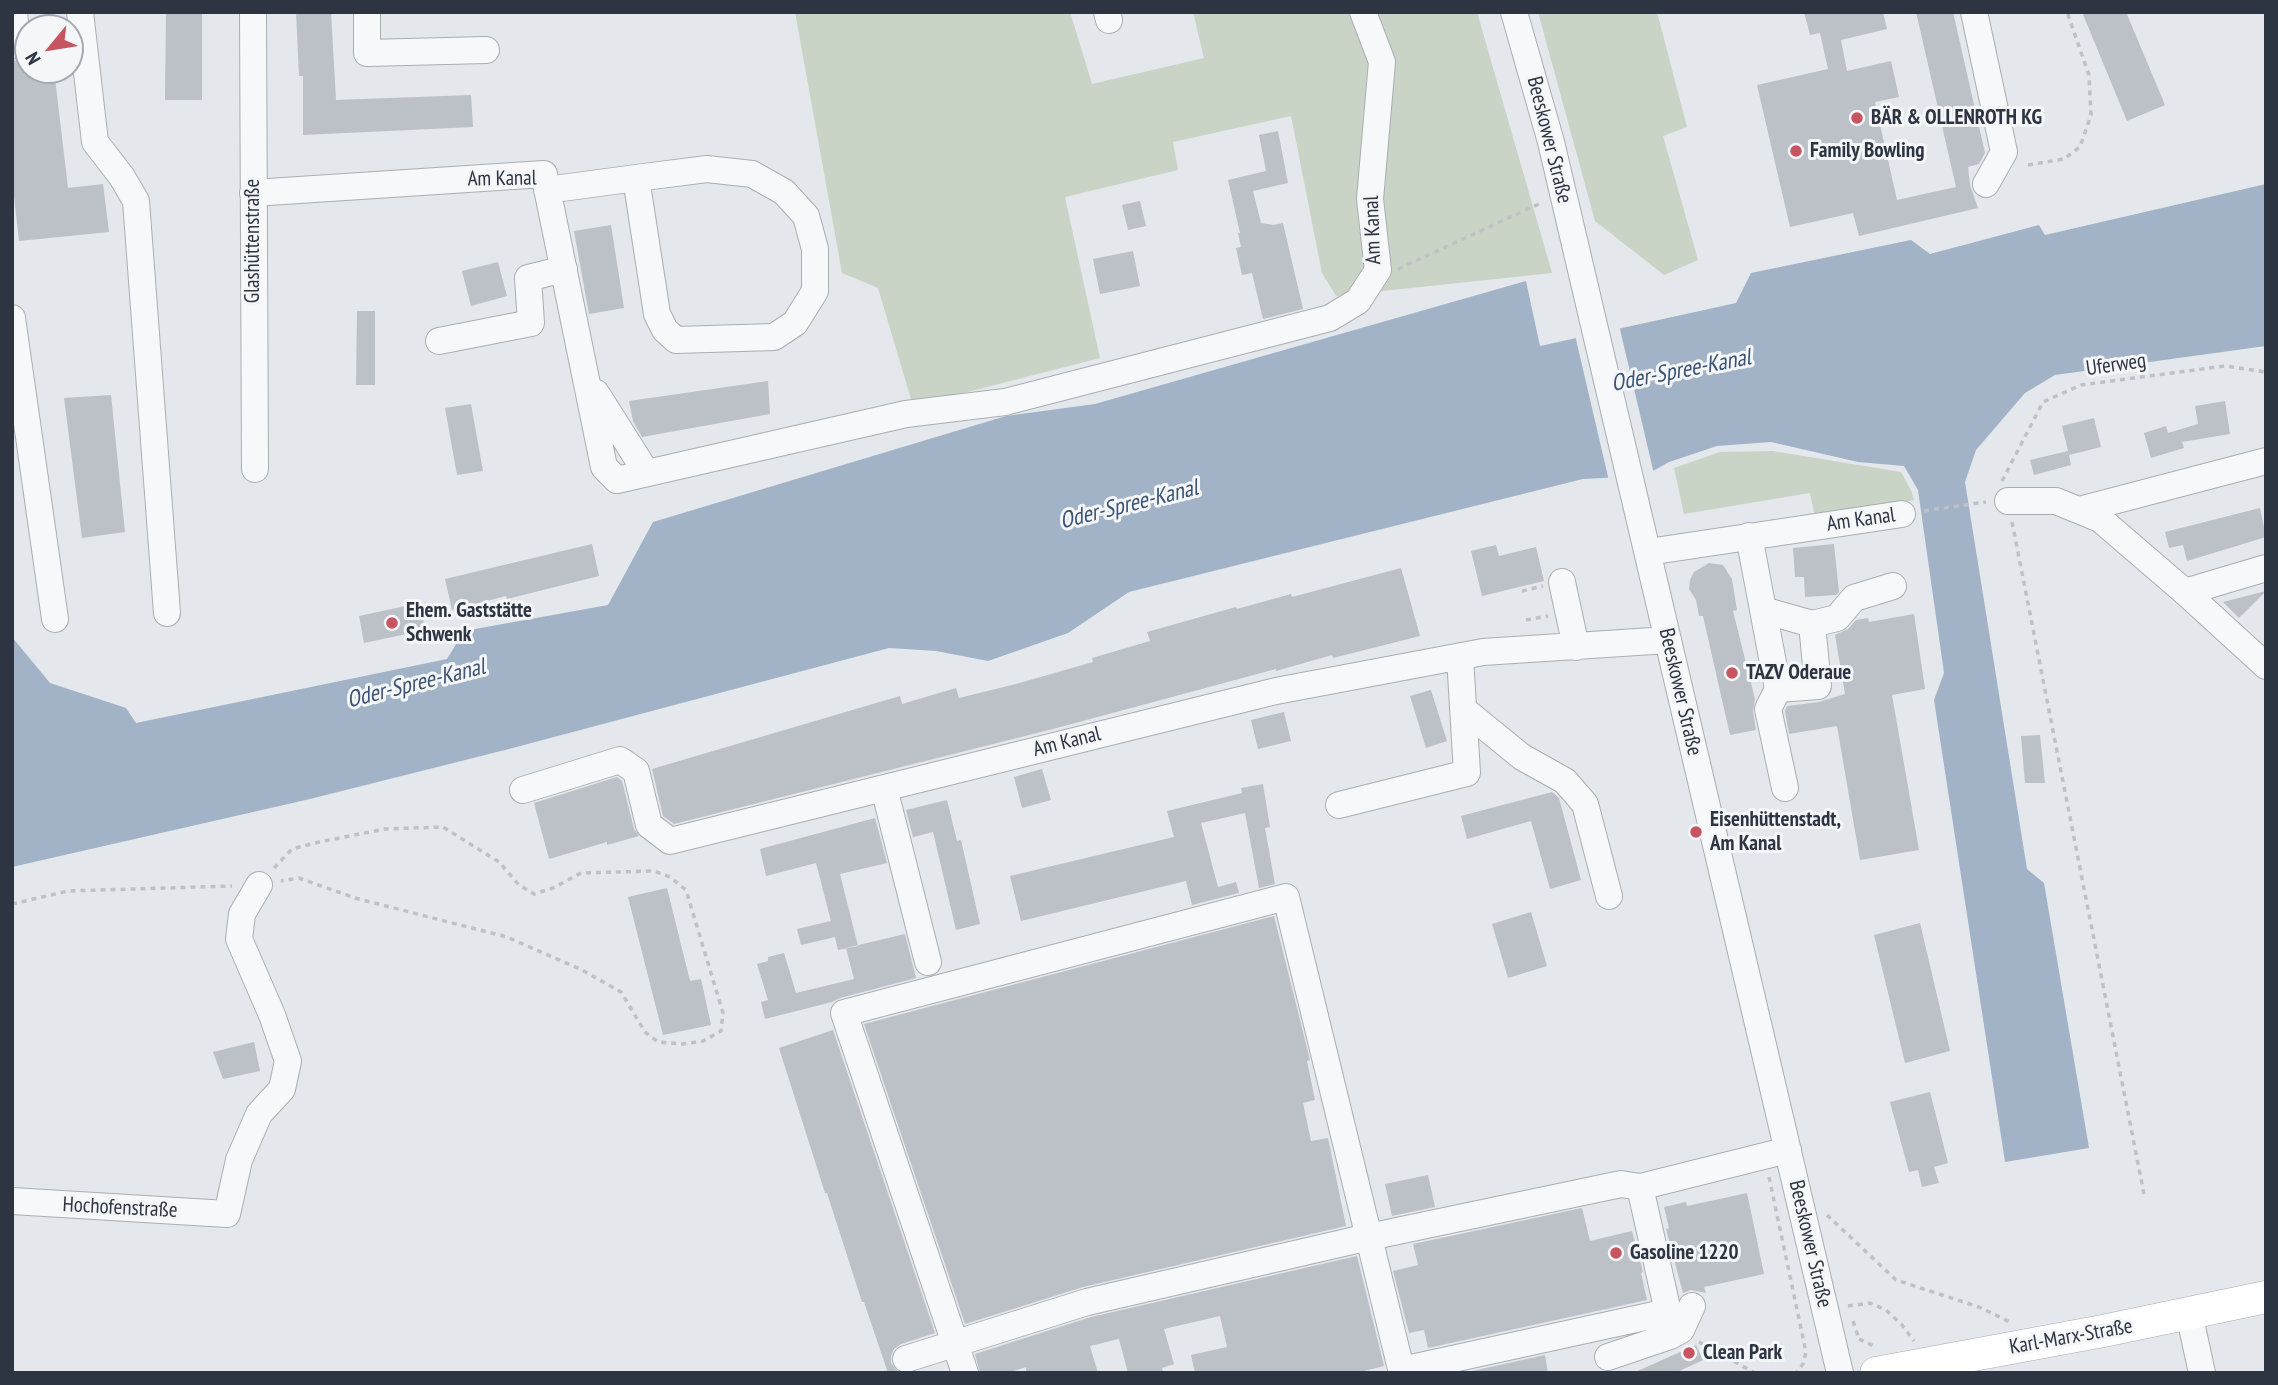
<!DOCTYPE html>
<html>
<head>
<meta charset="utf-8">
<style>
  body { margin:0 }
  #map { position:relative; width:2278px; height:1385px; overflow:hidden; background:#e4e7eb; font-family:"PT Sans Narrow",sans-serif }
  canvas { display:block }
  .frame { position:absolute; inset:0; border:14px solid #2d3442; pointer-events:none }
  .north { position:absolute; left:14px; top:14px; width:70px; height:70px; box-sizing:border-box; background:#f4f6f8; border:2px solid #a4a8af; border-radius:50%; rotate:240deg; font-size:19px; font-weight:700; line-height:28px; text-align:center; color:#2d3442 }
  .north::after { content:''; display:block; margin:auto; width:24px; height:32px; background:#c65461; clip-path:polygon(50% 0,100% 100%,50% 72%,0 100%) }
</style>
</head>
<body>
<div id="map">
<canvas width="2278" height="1385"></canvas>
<div class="frame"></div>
<div class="north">N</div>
</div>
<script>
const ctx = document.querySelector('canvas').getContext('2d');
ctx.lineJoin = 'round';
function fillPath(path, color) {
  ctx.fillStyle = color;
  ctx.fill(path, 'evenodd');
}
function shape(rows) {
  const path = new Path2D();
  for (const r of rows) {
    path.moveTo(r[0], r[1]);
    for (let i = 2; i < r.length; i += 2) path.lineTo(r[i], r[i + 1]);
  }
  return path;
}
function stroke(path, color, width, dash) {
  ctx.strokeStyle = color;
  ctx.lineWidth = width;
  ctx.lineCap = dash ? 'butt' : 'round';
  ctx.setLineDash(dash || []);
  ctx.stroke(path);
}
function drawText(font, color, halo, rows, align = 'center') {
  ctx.font = font + ' "PT Sans Narrow",sans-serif';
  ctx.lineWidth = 6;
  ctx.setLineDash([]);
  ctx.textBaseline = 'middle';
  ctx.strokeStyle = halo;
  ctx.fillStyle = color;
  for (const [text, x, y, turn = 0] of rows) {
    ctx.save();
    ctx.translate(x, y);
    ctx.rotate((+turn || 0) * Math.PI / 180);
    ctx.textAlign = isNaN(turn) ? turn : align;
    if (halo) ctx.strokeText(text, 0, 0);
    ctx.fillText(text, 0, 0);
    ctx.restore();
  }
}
fillPath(shape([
  [795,12,1070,12,1092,84,1204,58,1193,12,1477,12,1552,273,1336,296,1322,273,1291,116,1173,142,1178,170,1065,197,1100,358,913,406,878,288,842,273],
  [1538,12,1657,12,1687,127,1663,136,1698,260,1664,275,1595,221],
  [1773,451,1901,472,1911,490,1914,500,1815,517,1810,493,1684,514,1674,468,1720,452]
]), '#c9d4c6');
fillPath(shape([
  [2266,184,2266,346,2055,375,2025,393,1976,450,1965,482,2027,869,2044,883,2089,1148,2005,1162,1934,700,1944,673,1918,490,1904,466,1858,462,1771,442,1717,446,1669,462,1644,476,1583,479,1129,592,1068,633,988,661,936,651,889,648,505,750,310,799,12,867,12,637,50,683,126,708,136,723,447,659,464,631,608,605,653,522,1006,416,1095,404,1526,281,1540,346,1736,303,1751,273,1911,240,1930,254,2039,225,2045,235]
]), '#a2b3c8');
fillPath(shape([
  [1619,325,1654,474,1644,479,1609,481,1575,335]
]), '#e4e7eb');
fillPath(shape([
  [166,12,202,12,202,100,165,100],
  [296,12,331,12,336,100,471,95,473,127,303,135,303,76,299,76],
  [1804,12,1883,12,1887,29,1841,40,1847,71,1891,61,1899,97,1875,102,1897,200,1956,187,1916,12,1953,12,1985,153,1979,164,1968,167,1970,185,1978,208,1859,236,1853,213,1790,227,1757,85,1828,69,1820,33,1810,35],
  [2082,12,2126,12,2165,105,2127,121],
  [28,56,28,70,54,70,68,188,103,184,109,232,19,241,12,178,12,60,19,61],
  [1278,131,1288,183,1253,191,1261,223,1273,225,1283,223,1303,309,1263,319,1252,273,1242,275,1236,248,1241,247,1238,233,1240,233,1228,180,1266,171,1259,135],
  [1140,201,1146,226,1128,230,1122,205],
  [611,225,624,308,589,314,574,231],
  [1133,251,1140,286,1100,294,1093,259],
  [498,262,507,296,471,306,462,271],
  [357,311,375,311,375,385,356,385],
  [768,381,770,414,642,437,633,421,629,401],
  [111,395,125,532,82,538,64,398],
  [2225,401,2230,434,2182,442,2184,448,2151,458,2144,433,2166,426,2168,433,2198,424,2195,406],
  [471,404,483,471,457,475,445,408],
  [2094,418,2101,447,2069,455,2062,426],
  [2068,451,2071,465,2034,475,2030,460],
  [2260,508,2266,537,2187,561,2183,545,2169,548,2165,532],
  [592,544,599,576,507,599,506,596,452,610,445,579],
  [1834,544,1839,592,1836,595,1805,597,1804,577,1795,577,1793,548],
  [1496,545,1499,556,1536,547,1544,581,1482,596,1471,551],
  [1709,563,1723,565,1732,579,1737,610,1733,611,1755,699,1753,711,1756,730,1730,735,1703,616,1699,616,1696,600,1689,589,1690,580,1694,572],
  [1401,568,1420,636,1333,658,1332,655,1276,671,1276,669,1053,729,674,824,663,816,652,769,900,696,902,704,956,688,959,698,1016,684,1093,662,1092,658,1150,641,1147,632,1236,607,1237,609,1291,594,1292,597],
  [2266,591,2239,618,2223,602],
  [420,603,425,630,364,643,359,616],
  [1914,614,1925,689,1892,695,1919,850,1860,860,1837,726,1789,734,1785,711,1787,706,1819,702,1845,694,1835,635,1848,629,1856,620,1868,618,1869,622],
  [1431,690,1447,741,1426,748,1410,696],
  [1284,712,1291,741,1258,749,1251,720],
  [2040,735,2045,783,2025,783,2021,736],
  [1042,769,1051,800,1022,808,1014,777],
  [617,777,622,781,634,829,639,836,607,845,607,842,549,859,534,803],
  [1263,784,1270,827,1265,828,1275,884,1259,888,1245,813,1201,823,1218,887,1236,882,1239,893,1192,905,1186,881,1021,921,1010,876,1174,837,1167,811,1242,793,1241,788],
  [1552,792,1559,798,1581,880,1550,889,1531,821,1467,839,1461,816],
  [947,800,957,841,961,840,980,924,956,930,933,832,913,837,906,810],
  [875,818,887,863,840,874,858,946,838,950,835,937,801,945,797,929,831,921,816,863,766,876,760,849],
  [667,888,690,981,701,979,711,1025,663,1035,628,897],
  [1531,912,1547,966,1508,978,1492,924],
  [1274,916,1310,1060,1307,1061,1315,1100,1303,1103,1311,1141,1328,1138,1346,1226,1083,1287,965,1324,864,1024],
  [1920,923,1950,1051,1905,1063,1874,935],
  [905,934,916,978,840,998,832,1002,765,1019,761,1002,768,1000,757,964,768,961,768,957,784,953,796,993,854,979,846,948],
  [833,1030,935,1333,901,1344,894,1349,891,1356,891,1363,899,1373,888,1373,864,1302,862,1302,827,1193,825,1193,779,1048],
  [254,1042,260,1071,223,1079,213,1052],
  [1930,1092,1948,1163,1934,1167,1939,1183,1922,1187,1918,1170,1909,1172,1890,1102],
  [1428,1175,1435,1207,1392,1216,1385,1184],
  [1747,1193,1764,1274,1704,1287,1706,1293,1691,1290,1683,1293,1666,1229,1669,1228,1664,1207,1686,1202,1687,1206],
  [1582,1208,1590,1241,1632,1231,1643,1272,1641,1273,1647,1300,1428,1348,1424,1330,1409,1333,1393,1271,1418,1265,1413,1244],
  [1357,1256,1384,1366,1356,1373,1195,1373,1191,1355,1227,1347,1220,1316,1164,1329,1174,1364,1162,1368,1163,1373,1128,1373,1119,1339,1090,1346,1098,1373,1026,1373,1026,1367,1008,1373,980,1373,975,1354,1091,1317],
  [1696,1345,1703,1360,1675,1373,1633,1373],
  [1545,1355,1548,1373,1463,1373]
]), '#bcc0c7');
const minor = shape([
  [14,12,17,45],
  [80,12,95,142,122,177,136,201,167,613],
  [253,12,255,469],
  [367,12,367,53,486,50],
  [1107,12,1109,20],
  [1514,12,1551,142,1840,1373],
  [1974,12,2004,152,1986,184],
  [547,190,636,178,707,169,752,174,784,192,806,216,815,249,815,291,795,323,774,337,676,340,665,330,657,314,636,178],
  [253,193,544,174,604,467,617,480,906,414,1005,402,1330,318,1358,301,1378,270,1370,199,1382,62,1363,12],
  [12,318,55,619],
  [439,341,531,323,528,278,564,269],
  [596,393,646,472],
  [2008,501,2056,501,2100,519,2185,592,2266,666],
  [2079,510,2266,461],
  [1749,536,1778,689,1768,709,1785,788],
  [1648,552,1902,514],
  [1562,582,1576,647],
  [2185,592,2266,568],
  [1763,610,1812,624,1837,618,1854,598,1893,586],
  [1778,689,1818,686,1812,624],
  [1463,709,1522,757,1565,781,1585,804,1609,896],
  [884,788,928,962],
  [523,790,620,760,636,771,649,825,670,841,1276,691,1483,652,1668,640],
  [1339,805,1467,773,1460,657],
  [12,1201,227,1214,239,1160,259,1114,282,1089,288,1061,272,1015,239,939,242,914,259,885],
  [2189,1313,2202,1373],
  [1608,1357,1670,1336,1681,1330,1692,1306],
  [906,1359,1087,1302,1369,1237,1621,1184,1640,1187,1788,1150],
  [1402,1370,1668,1312,1640,1187],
  [965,1373,844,1013,1286,897,1402,1373]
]);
const major = shape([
  [1876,1373,2103,1331,2266,1297]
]);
stroke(minor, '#a9aeb5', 28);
stroke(major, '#a4abb6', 33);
stroke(shape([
  [2028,165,2064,159,2080,147,2091,115,2089,75,2067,12],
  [1398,269,1543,202],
  [2002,481,2043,402,2081,385,2225,366,2266,372],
  [1924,511,1986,502],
  [2012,522,2144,1194],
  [1522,591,1543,586],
  [1526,620,1548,616],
  [274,868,292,849,319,842,385,829,443,827,499,862,519,885,534,894,553,888,581,873,654,871,670,877,686,890,723,1013,721,1031,703,1041,683,1044,658,1042,645,1032,621,992,582,970,507,937,355,898,299,878,281,881],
  [12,904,68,891,232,886],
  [1769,1177,1806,1352,1803,1364,1796,1373],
  [1827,1215,1896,1280,1979,1307,2010,1322],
  [1848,1306,1870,1303,1886,1310,1902,1325,1914,1341],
  [1853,1321,1859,1339],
  [1859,1339,1874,1346],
  [1699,1342,1755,1373]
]), '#bec1c6', 3.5, [5, 5]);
stroke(minor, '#f7f8f9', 26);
stroke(major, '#fff', 32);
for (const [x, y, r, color] of [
  [1857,118,7,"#c65461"],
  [1796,151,7,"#c65461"],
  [392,623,7,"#c65461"],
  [1732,673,7,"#c65461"],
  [1696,832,7,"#c65461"],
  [1616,1253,7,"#c65461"],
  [1689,1353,7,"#c65461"]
]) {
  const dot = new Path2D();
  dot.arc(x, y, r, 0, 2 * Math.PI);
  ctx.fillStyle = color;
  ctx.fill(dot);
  stroke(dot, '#f4f6f8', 2.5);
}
drawText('bold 21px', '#2d3442', '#f4f6f8', [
  ["BÄR & OLLENROTH KG",1871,118],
  ["Family Bowling",1810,151],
  ["Ehem. Gaststätte",406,611],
  ["Schwenk",406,635],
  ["TAZV Oderaue",1746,673],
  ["Eisenhüttenstadt,",1710,820],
  ["Am Kanal",1710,844],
  ["Gasoline 1220",1630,1253],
  ["Clean Park",1703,1353]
], 'left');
drawText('21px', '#2d3442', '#f4f6f8', [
  ["Beeskower Straße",1549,140,76],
  ["Am Kanal",502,179,-1],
  ["Am Kanal",1373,230,-92],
  ["Glashüttenstraße",253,241,-90],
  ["Uferweg",2116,365,-8],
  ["Am Kanal",1861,520,-8],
  ["Beeskower Straße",1680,692,77],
  ["Am Kanal",1067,742,-14],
  ["Hochofenstraße",120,1208,3],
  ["Beeskower Straße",1810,1244,77],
  ["Karl-Marx-Straße",2071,1337,-10]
]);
drawText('italic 23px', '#3a5274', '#f4f6f8', [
  ["Oder-Spree-Kanal",1681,371,-11],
  ["Oder-Spree-Kanal",1129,505,-14],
  ["Oder-Spree-Kanal",416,684,-14]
]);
</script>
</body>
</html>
